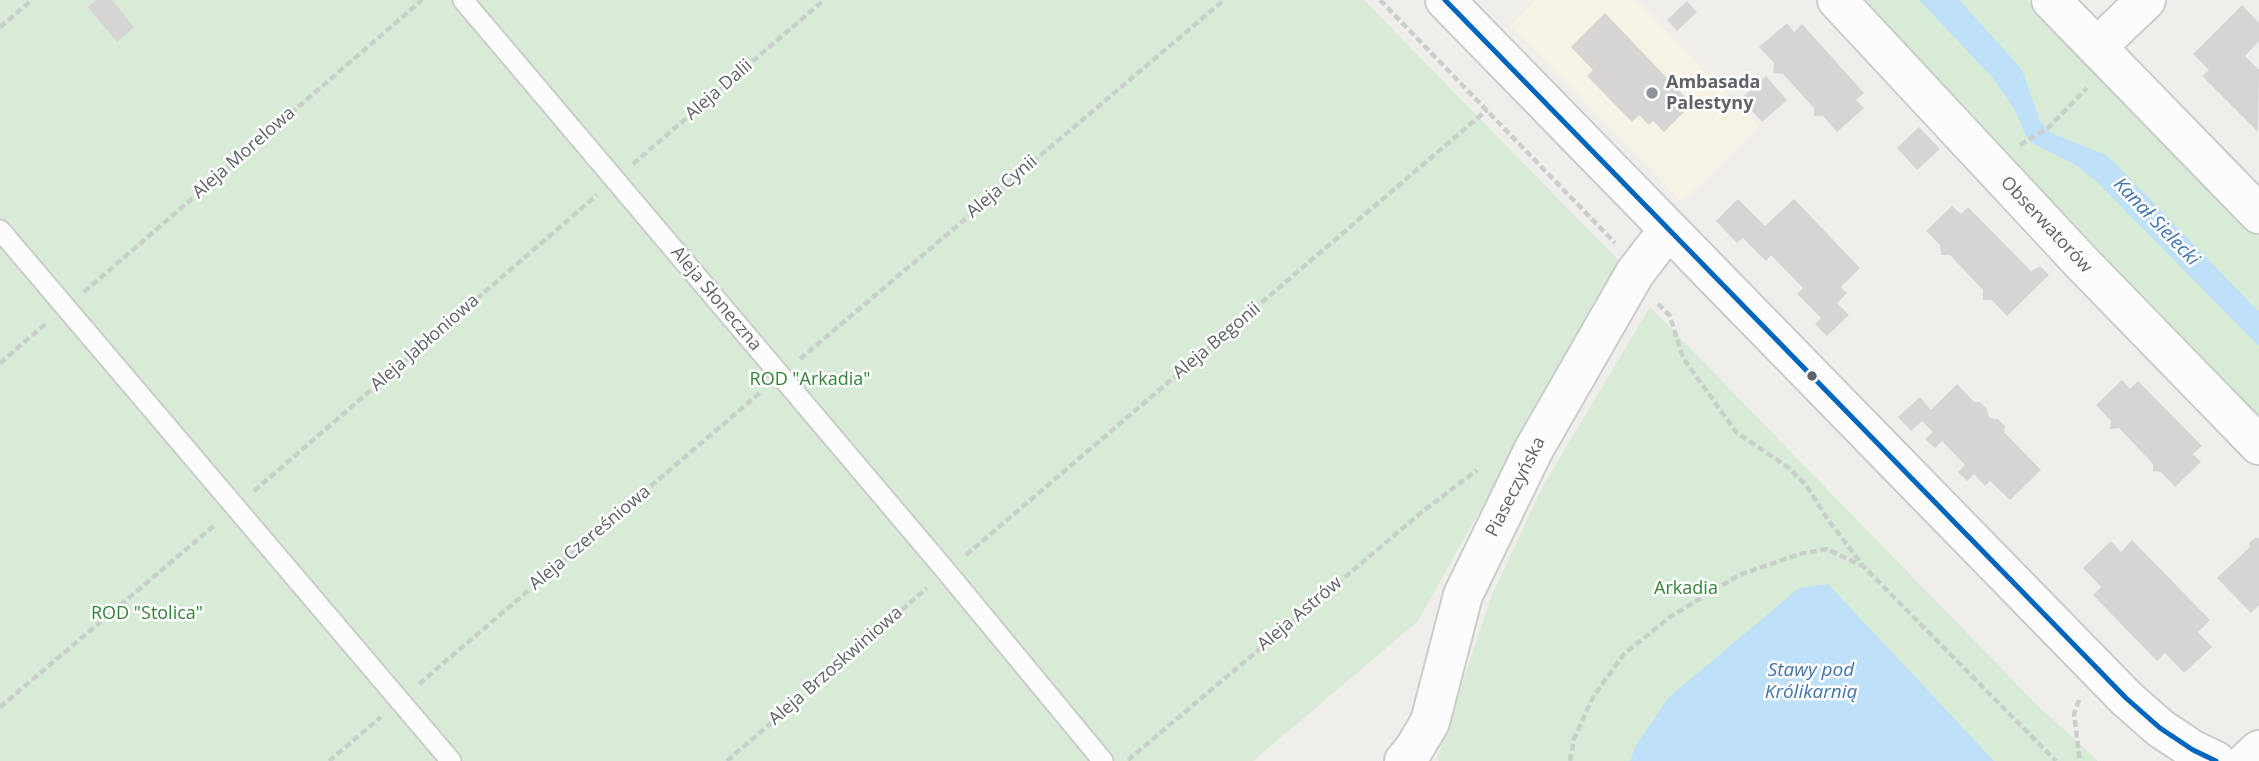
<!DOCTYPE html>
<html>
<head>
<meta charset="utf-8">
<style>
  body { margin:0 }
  canvas { display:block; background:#efeeea }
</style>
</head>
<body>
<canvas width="2259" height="761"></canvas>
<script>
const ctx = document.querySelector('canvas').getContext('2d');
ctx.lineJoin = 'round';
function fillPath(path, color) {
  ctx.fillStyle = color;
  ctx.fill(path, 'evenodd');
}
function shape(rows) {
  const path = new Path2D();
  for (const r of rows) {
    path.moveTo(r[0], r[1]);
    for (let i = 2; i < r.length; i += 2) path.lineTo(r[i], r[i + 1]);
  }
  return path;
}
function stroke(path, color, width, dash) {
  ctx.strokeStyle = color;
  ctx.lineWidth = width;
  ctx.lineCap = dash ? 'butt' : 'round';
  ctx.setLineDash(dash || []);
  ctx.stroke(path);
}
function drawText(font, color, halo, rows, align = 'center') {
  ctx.font = font + ' "Open Sans",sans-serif';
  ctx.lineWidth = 5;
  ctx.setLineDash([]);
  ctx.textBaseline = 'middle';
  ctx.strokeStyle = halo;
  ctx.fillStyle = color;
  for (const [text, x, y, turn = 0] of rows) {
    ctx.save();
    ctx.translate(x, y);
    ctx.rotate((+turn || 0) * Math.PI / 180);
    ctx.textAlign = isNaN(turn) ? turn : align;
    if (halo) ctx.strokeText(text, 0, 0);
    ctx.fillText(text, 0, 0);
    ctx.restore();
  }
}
fillPath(shape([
  [1536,0,1636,0,1759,127,1682,202,1511,25]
]), '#f7f3e4');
fillPath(shape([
  [0,0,1364,0,1619,261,1418,621,1253,761,0,761],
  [1860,0,2026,0,2259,237,2259,420,2004,155],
  [1650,307,2037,705,2098,761,1439,761,1437,758,1492,595,1543,486]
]), '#d8ebd6');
fillPath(shape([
  [1919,0,1959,0,2019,66,2024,75,2040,121,2051,133,2106,155,2114,162,2259,312,2259,346,2095,180,2076,165,2032,143,2025,134,2015,110,1992,77],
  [1828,584,1994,761,1630,761,1636,745,1669,697,1799,588]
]), '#bfe0f9');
fillPath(shape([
  [96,0,112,0,134,27,117,42,88,7],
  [1687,1,1697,12,1677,31,1667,20],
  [2242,5,2259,23,2259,41,2245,56,2259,70,2258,132,2202,76,2209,70,2193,54],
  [1605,13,1686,98,1683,101,1689,107,1664,132,1653,121,1649,125,1639,115,1632,122,1587,76,1593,70,1571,47],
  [1787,23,1794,32,1802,24,1864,93,1856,100,1864,108,1837,132,1823,116,1814,116,1814,108,1783,74,1773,73,1774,63,1759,47],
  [1766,76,1787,100,1762,122,1741,99],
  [1919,127,1940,149,1917,170,1897,148],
  [1738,199,1765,226,1794,199,1860,268,1841,287,1847,293,1837,303,1849,315,1827,336,1815,324,1821,318,1797,294,1803,288,1771,255,1766,261,1743,238,1737,243,1716,221],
  [1952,206,1961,214,1968,207,2031,271,2040,266,2049,275,2007,316,1992,300,1983,300,1983,290,1950,255,1941,255,1940,245,1926,231],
  [2122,380,2130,389,2138,381,2202,446,2193,454,2201,462,2175,487,2161,472,2153,471,2153,464,2119,428,2110,429,2111,421,2096,405],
  [1957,384,1974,402,1980,402,1987,409,1989,418,1998,419,2005,426,2004,432,2041,470,2010,500,1990,481,1985,486,1974,474,1967,481,1958,472,1965,465,1942,441,1935,448,1925,439,1933,432,1922,421,1911,431,1898,417,1920,397,1931,410],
  [2255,538,2259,538,2259,605,2251,613,2217,578,2250,547,2249,543],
  [2132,540,2210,620,2198,632,2212,647,2184,673,2165,653,2157,661,2093,595,2101,587,2083,568,2111,541,2121,552]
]), '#d6d5d3');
const service = shape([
  [463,0,946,571,1103,761],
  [0,230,451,761]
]);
const minor = shape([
  [1837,0,2082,263,2259,445],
  [2051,0,2259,214],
  [2097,47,2146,0],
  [1404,761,1414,749,1430,722,1463,595,1534,449,1635,273,1668,230],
  [2247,761,2259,750]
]);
const tertiary = shape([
  [1445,0,2126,698,2160,728,2193,750,2216,761]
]);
stroke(service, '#cbcccc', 23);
stroke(minor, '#cbcccc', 42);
stroke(tertiary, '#cbcccc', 42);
stroke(shape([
  [1380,0,1615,243],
  [0,27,32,0],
  [2020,145,2049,127,2087,88],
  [633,164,824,0],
  [84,292,422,0],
  [1658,304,1670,316,1683,358,1736,432,1789,468,1806,485,1827,518,1863,566,2056,761],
  [800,359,1224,0],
  [0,363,48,322],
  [254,491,597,195],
  [966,555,1487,110],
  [419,684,761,392],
  [2079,700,2074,714,2080,761],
  [0,707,216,524],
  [1128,760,1422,512,1477,470],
  [329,761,381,717],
  [727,761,927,588],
  [1570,761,1574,739,1593,697,1624,654,1670,617,1739,575,1800,554,1827,549,1862,566]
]), '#cacfcc', 4.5, [7, 3.5]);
stroke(service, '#fdfcfc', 19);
stroke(minor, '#fdfcfc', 38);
stroke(tertiary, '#fdfcfc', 38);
stroke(shape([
  [1445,0,2126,698,2160,728,2193,750,2216,761]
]), '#0065bd', 5);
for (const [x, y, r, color] of [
  [1652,93,7,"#919496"],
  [1812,376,6,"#5f6368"]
]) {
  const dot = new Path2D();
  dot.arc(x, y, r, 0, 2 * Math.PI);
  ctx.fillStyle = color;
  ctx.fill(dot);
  stroke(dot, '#fff', 2.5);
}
drawText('bold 18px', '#5f6368', '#fff', [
  ["Ambasada",1666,83],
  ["Palestyny",1666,104]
], 'left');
drawText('18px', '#5f6368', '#fff', [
  ["Aleja Dalii",719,90,-41],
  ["Aleja Morelowa",244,153,-41],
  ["Aleja Cynii",1002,187,-40],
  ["Obserwatorów",2046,225,47],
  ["Aleja Słoneczna",716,299,50],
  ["Aleja Begonii",1217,341,-40],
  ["Aleja Jabłoniowa",425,343,-41],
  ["Piaseczyńska",1516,487,-63],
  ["Aleja Czereśniowa",590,538,-40],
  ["Aleja Astrów",1300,614,-40],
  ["Aleja Brzoskwiniowa",836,666,-41]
]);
drawText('18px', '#348238', '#fff', [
  ["ROD \"Arkadia\"",810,380],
  ["Arkadia",1686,589],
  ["ROD \"Stolica\"",147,614]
]);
drawText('italic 19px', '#4174aa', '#fff', [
  ["Kanał Sielecki",2156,222,46],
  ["Stawy pod",1811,671],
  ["Królikarnią",1811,693]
]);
</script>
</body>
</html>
